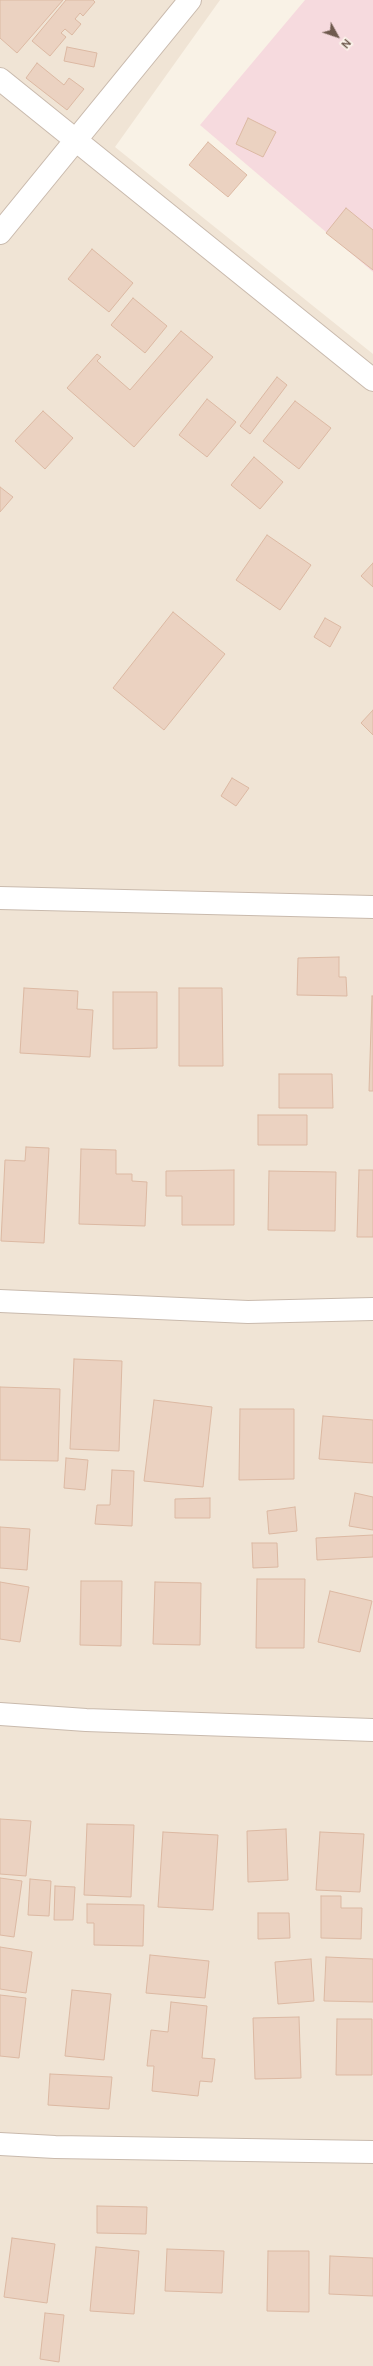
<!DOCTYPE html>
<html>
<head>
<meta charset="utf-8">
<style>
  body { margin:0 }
  #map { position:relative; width:373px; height:2366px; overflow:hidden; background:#f9f2e6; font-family:"DM Sans",sans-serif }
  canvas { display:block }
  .north { position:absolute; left:317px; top:16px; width:40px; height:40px; -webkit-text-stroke:3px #fdf6ec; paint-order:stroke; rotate:130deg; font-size:11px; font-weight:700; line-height:16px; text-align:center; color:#6f5a4e }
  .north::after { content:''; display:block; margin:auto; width:14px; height:18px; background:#6f5a4e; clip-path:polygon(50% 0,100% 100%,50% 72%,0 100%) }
</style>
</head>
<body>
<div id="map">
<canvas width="373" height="2366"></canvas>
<div class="north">N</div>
</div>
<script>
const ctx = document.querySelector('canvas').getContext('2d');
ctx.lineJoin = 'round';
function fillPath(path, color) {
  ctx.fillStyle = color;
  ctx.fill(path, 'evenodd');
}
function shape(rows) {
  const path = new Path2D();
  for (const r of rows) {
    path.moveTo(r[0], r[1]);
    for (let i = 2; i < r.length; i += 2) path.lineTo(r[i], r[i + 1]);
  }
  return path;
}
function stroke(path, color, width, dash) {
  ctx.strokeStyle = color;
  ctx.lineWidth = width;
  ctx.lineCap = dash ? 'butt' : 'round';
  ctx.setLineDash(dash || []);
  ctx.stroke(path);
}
fillPath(shape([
  [0,0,220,0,115,147,373,354,373,2366,0,2366]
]), '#f0e4d5');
fillPath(shape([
  [305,0,373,0,373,272,200,125]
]), '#f6dade');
const building = shape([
  [0,0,63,0,17,53,0,38,0,0],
  [66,0,93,0,95,2,83,16,80,13,75,19,81,24,72,35,65,29,61,33,66,37,50,56,32,41,66,0],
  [67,47,97,53,94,67,64,61,67,47],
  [37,63,64,85,69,78,84,89,67,110,26,78,37,63],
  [248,118,276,132,263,157,236,144,248,118],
  [208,142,247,175,228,197,189,165,208,142],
  [346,208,373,230,373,270,326,233,346,208],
  [92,249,133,283,109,312,68,279,92,249],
  [133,298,167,326,145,353,111,325,133,298],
  [181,331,213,357,134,447,67,388,97,354,101,357,97,361,130,390,181,331],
  [277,377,287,385,250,434,240,426,277,377],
  [207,399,236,422,207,457,179,435,207,399],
  [295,401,331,428,299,469,263,441,295,401],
  [43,411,73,438,45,469,15,441,43,411],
  [254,457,283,482,260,509,231,485,254,457],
  [0,487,13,497,0,512,0,487],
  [267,535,311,565,280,610,236,580,267,535],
  [373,563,373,587,361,576,373,563],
  [173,612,225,654,164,730,113,688,173,612],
  [325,618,341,627,330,647,314,637,325,618],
  [373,710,373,735,361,723,373,710],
  [232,778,249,788,236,806,221,796,232,778],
  [339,957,339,977,346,977,347,996,297,995,298,958,339,957],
  [24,988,78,991,77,1009,93,1010,90,1057,20,1053,24,988],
  [179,988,222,988,223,1066,179,1066,179,988],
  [113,992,157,992,157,1048,113,1049,113,992],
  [372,996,373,996,373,1091,369,1091,372,996],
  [279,1074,332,1074,333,1108,279,1108,279,1074],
  [258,1115,307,1115,307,1145,258,1145,258,1115],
  [26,1147,49,1148,44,1243,1,1241,5,1160,25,1161,26,1147],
  [81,1149,116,1150,116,1174,132,1174,132,1181,147,1182,145,1226,79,1224,81,1149],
  [234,1170,234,1225,182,1225,182,1196,166,1196,166,1171,234,1170],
  [359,1170,373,1170,373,1237,357,1237,359,1170],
  [269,1171,336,1172,335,1231,268,1230,269,1171],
  [74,1359,122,1361,119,1451,70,1449,74,1359],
  [0,1387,60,1389,58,1461,0,1460,0,1387],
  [154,1400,212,1407,203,1487,144,1481,154,1400],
  [240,1409,294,1409,294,1479,239,1480,240,1409],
  [323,1416,373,1420,373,1463,319,1459,323,1416],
  [66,1458,88,1460,85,1490,64,1488,66,1458],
  [112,1470,134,1471,132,1526,95,1524,97,1505,110,1505,112,1470],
  [355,1493,373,1497,373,1530,349,1526,355,1493],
  [210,1498,210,1518,175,1518,175,1499,210,1498],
  [295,1507,297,1531,269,1534,267,1511,295,1507],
  [0,1527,30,1529,27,1570,0,1568,0,1527],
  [373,1535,373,1557,317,1560,316,1538,373,1535],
  [252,1543,277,1543,278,1567,253,1568,252,1543],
  [257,1579,305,1579,304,1648,256,1648,257,1579],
  [81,1581,122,1581,121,1646,80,1645,81,1581],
  [0,1582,29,1587,20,1642,0,1639,0,1582],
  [155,1582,201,1583,200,1645,153,1644,155,1582],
  [330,1591,372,1601,360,1652,318,1642,330,1591],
  [0,1819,31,1821,26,1876,0,1874,0,1819],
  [87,1824,134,1825,131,1897,84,1895,87,1824],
  [286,1829,288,1880,248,1882,247,1831,286,1829],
  [163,1832,218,1835,213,1910,158,1907,163,1832],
  [320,1832,364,1834,360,1892,316,1890,320,1832],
  [0,1878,22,1881,14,1937,0,1935,0,1878],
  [30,1879,51,1881,49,1916,28,1915,30,1879],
  [55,1886,75,1887,73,1920,54,1920,55,1886],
  [321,1896,341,1896,341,1908,362,1908,361,1939,321,1938,321,1896],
  [87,1904,144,1905,143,1946,94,1945,94,1923,87,1923,87,1904],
  [258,1913,289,1913,290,1938,258,1939,258,1913],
  [0,1947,32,1952,26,1993,0,1989,0,1947],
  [150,1955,209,1961,205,1998,146,1993,150,1955],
  [326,1957,373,1959,373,2002,324,2001,326,1957],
  [311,1959,314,2001,278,2004,275,1962,311,1959],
  [72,1990,111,1994,104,2060,65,2056,72,1990],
  [0,1995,26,1998,19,2058,0,2056,0,1995],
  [171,2002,207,2006,202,2058,215,2059,212,2082,200,2081,198,2096,152,2091,154,2066,147,2066,151,2030,168,2032,171,2002],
  [299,2017,301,2078,255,2079,253,2018,299,2017],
  [337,2019,372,2019,372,2075,336,2075,337,2019],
  [50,2074,112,2077,109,2109,48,2105,50,2074],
  [97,2206,147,2207,146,2234,97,2233,97,2206],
  [12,2238,55,2244,47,2303,4,2297,12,2238],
  [96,2247,139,2251,134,2314,90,2311,96,2247],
  [167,2249,224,2251,222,2293,165,2291,167,2249],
  [268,2251,309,2251,309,2312,267,2311,268,2251],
  [330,2256,373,2258,373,2296,329,2294,330,2256],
  [45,2313,64,2315,59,2362,40,2359,45,2313]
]);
fillPath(building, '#ebd2c1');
stroke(building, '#dcb9a3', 1);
const minor = shape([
  [0,79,373,380],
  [0,233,190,0],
  [0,898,373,907],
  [0,1301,248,1312,373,1309],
  [0,1714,86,1720,373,1730],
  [0,2144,55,2147,373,2152]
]);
stroke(minor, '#c9baad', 24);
stroke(minor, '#fff', 22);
</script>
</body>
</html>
